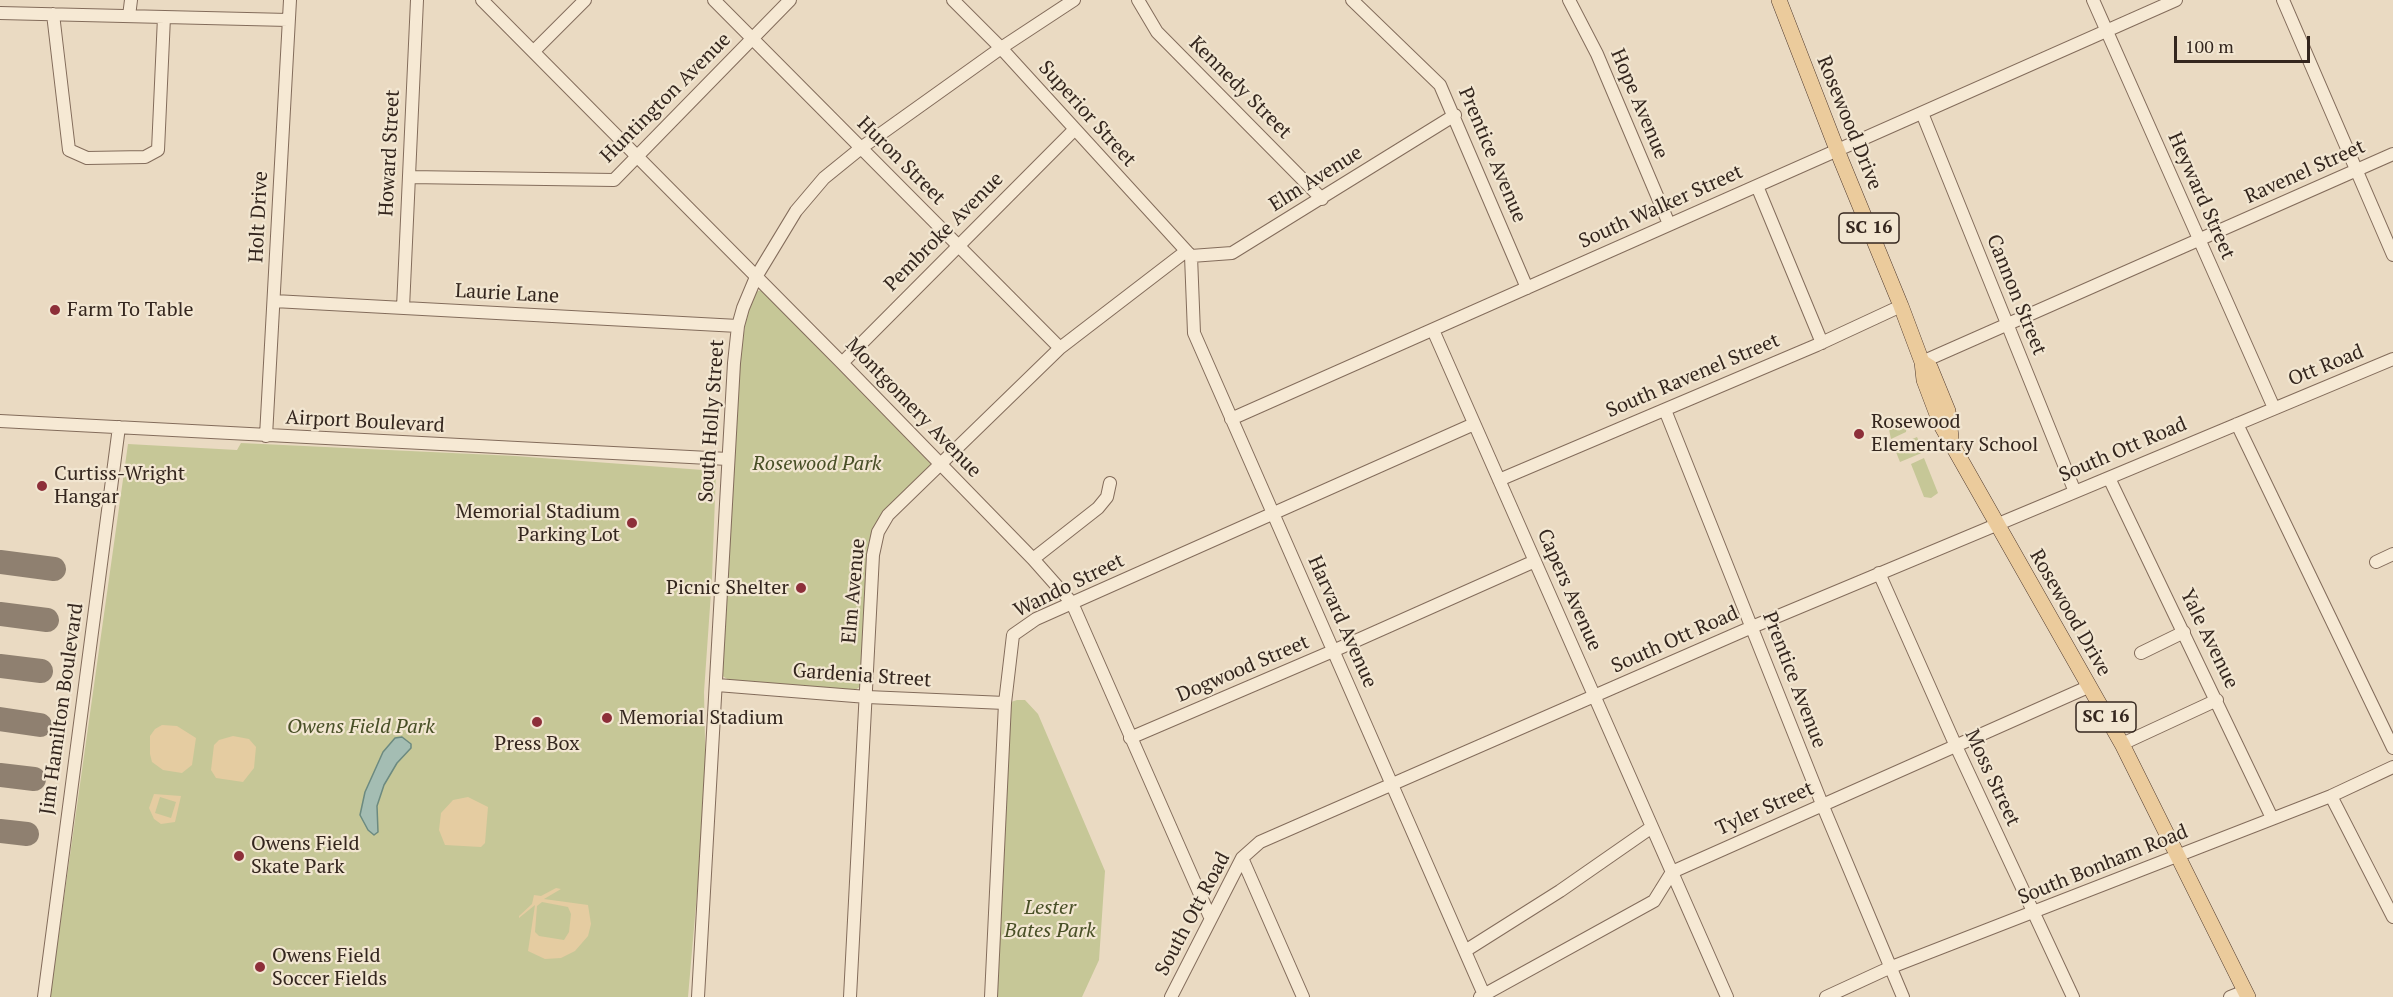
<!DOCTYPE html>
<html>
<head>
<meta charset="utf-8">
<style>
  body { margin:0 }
  #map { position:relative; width:2393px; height:997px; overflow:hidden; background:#eadac2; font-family:"PT Serif",serif }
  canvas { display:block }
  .scale { position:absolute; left:2174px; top:36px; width:136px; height:27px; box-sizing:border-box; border:3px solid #34261e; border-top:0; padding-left:8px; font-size:18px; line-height:21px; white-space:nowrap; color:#34261e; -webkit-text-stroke:4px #f2e6d1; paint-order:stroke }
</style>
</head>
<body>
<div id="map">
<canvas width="2393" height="997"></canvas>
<div class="scale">100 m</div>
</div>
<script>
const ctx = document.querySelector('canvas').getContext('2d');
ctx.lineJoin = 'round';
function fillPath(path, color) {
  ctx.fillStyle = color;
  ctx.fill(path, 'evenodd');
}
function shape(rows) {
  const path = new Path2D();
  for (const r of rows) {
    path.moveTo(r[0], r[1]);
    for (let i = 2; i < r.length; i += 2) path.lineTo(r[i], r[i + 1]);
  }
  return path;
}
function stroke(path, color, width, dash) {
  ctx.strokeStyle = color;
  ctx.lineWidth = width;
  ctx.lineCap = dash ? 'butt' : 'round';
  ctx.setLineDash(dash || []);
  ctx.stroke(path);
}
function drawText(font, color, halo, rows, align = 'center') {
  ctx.font = font + ' "PT Serif",serif';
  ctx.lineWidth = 4.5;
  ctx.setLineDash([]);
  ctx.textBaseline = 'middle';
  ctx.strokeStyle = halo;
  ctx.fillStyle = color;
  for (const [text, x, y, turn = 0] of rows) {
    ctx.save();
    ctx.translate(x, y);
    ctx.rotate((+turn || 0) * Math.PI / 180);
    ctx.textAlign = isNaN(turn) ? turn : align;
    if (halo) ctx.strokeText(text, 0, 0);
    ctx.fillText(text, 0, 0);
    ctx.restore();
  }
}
fillPath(shape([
  [761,290,930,463,930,466,882,515,872,529,861,686,855,690,732,682,721,675,740,359,747,313,755,292],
  [1907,420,1906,432,1891,439,1888,425],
  [1917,437,1924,452,1900,462,1894,447],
  [241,443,515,456,716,471,712,578,704,692,706,789,688,997,50,997,128,444,237,450],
  [1924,458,1938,493,1931,498,1924,497,1911,464],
  [1017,700,1025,700,1038,714,1105,871,1099,960,1082,997,993,997,1011,702]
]), '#c6c797');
fillPath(shape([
  [162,725,177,726,196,738,192,765,182,773,163,770,152,762,150,754,150,736,155,729],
  [233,736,249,739,256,747,254,768,243,782,216,778,211,770,214,745,219,740],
  [154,794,181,796,175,822,161,824,154,819,149,808],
  [160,797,176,802,171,818,155,813],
  [468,797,488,807,485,843,481,847,445,845,439,830,441,813,453,800],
  [556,888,561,889,544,899,588,905,591,924,588,936,575,951,561,958,545,959,528,951,535,905,519,918,519,916,532,904,534,895,541,896],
  [542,902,568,907,571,914,569,932,564,940,539,936,535,932,537,906]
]), '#e5cca1');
const water = shape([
  [402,737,411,744,411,748,397,763,384,785,377,806,378,832,374,835,368,830,360,815,365,792,383,752,395,738,402,737]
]);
fillPath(water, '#a4bdb3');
stroke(water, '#6c8a80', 1.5);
stroke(shape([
  [0,562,54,569],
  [0,614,47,620],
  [0,666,41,671],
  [0,719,40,725],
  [0,775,34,779],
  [0,831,27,834]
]), '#8f8070', 24);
const minor = shape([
  [482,0,842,363,1033,559,1072,603,1210,917],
  [714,0,1060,348],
  [953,0,1001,48,1190,255],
  [1138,0,1157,32,1322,199],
  [1352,0,1440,85,1527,288],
  [1569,0,1597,54,1669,224],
  [2093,0,2274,408],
  [2283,0,2393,255],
  [0,13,288,20],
  [53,14,69,150,87,158,145,157,158,150,164,17],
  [129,16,131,0],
  [534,51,585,0],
  [1922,113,2075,492],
  [409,177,614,180,790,0],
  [1757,186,1822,343],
  [1191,256,1194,333,1485,997],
  [1191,256,1232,253,1455,115],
  [274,301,738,326],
  [403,308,417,0],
  [1433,330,1727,997],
  [1922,362,2393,154],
  [842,363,1074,130],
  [1665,410,1822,804,1903,997],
  [1231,419,2176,0],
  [0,421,728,459],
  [2237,424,2393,748],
  [266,436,290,0],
  [2109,478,2272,818],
  [1499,480,1817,345,1901,306],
  [1033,559,1098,508,1107,497,1110,483],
  [2376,562,2393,554],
  [1879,573,1955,744,2073,997],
  [2141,653,2184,632],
  [717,685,867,697,1005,703],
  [1130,738,1333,651,1535,561],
  [2122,744,2217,700],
  [2331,796,2393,917],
  [1242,858,1303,997],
  [1465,951,1560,891,1652,827],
  [44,997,119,427],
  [698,997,734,363,738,326,743,308,756,277,796,211,824,178,861,148,1001,48,1074,0],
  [850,997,873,555,878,532,888,515,1060,348,1185,252],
  [991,997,1005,703,1013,635,1036,619,1474,424],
  [1171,997,1242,858,1260,842,1752,627,2393,359],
  [1480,997,1654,901,1672,872,2088,687],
  [1826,997,1889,968,2331,796,2393,767],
  [2230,997,2245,991]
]);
const major = shape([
  [1779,0,1841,160,1901,306,1922,362,1924,380,1941,425,2122,744,2248,997],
  [1922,362,1930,367,1948,411,1951,437]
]);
stroke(minor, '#836c5b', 14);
stroke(major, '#513b2f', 16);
stroke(minor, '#f6e9d4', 12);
stroke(major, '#ebcb9c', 15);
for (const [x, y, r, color] of [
  [55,310,6,"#8d2f39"],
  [1859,434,6,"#8d2f39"],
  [42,486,6,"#8d2f39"],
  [632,523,6,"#8d2f39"],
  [801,588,6,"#8d2f39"],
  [607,718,6,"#8d2f39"],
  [537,722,6,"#8d2f39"],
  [239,856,6,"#8d2f39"],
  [260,967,6,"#8d2f39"]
]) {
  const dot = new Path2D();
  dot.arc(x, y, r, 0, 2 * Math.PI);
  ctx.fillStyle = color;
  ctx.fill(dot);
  stroke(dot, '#f2e6d1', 2);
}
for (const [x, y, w] of [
  [1869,228,60],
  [2106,717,60]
]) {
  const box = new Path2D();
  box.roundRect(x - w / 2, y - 15, w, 30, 4.5);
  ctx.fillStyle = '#f2e6d1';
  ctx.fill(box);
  stroke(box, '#34261e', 1.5);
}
drawText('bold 18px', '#34261e', null, [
  ["SC 16",1869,228],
  ["SC 16",2106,717]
]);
drawText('20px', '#34261e', '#f2e6d1', [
  ["Kennedy Street",1240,88,45],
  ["Huntington Avenue",666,98,-45],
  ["Hope Avenue",1639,104,67],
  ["Superior Street",1087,114,48],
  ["Rosewood Drive",1849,123,68],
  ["Howard Street",390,153,-87],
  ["Prentice Avenue",1492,155,67],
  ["Huron Street",901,161,45],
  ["Ravenel Street",2305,172,-24],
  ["Elm Avenue",1316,179,-32],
  ["Heyward Street",2201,196,66],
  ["South Walker Street",1661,207,-24],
  ["Holt Drive",259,217,-87],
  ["Pembroke Avenue",944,232,-45],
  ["Laurie Lane",507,294,3],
  ["Cannon Street",2016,295,68],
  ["Ott Road",2326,366,-22],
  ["South Ravenel Street",1693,376,-23],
  ["Montgomery Avenue",913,408,46],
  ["South Holly Street",712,421,-86],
  ["Airport Boulevard",365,422,3],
  ["South Ott Road",2123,450,-23],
  ["Wando Street",1069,586,-26],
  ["Capers Avenue",1569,590,66],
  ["Elm Avenue",854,591,-85],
  ["Rosewood Drive",2070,613,60],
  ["Harvard Avenue",1342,622,66],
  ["Yale Avenue",2209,639,64],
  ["South Ott Road",1675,640,-24],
  ["Dogwood Street",1243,669,-23],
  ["Gardenia Street",862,676,4],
  ["Prentice Avenue",1794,680,69],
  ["Jim Hamilton Boulevard",62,709,-82],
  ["Moss Street",1992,778,65],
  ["Tyler Street",1765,809,-24],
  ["South Bonham Road",2103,865,-22],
  ["South Ott Road",1193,914,-62]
]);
drawText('20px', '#34261e', '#f2e6d1', [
  ["Farm To Table",67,310],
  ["Rosewood",1871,422],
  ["Elementary School",1871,445],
  ["Curtiss-Wright",54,474],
  ["Hangar",54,497],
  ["Memorial Stadium",620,512,"right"],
  ["Parking Lot",620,535,"right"],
  ["Picnic Shelter",789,588,"right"],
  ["Memorial Stadium",619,718],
  ["Press Box",537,744,"center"],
  ["Owens Field",251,844],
  ["Skate Park",251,867],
  ["Owens Field",272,956],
  ["Soccer Fields",272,979]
], 'left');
drawText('italic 20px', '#484f26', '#f2e6d1', [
  ["Rosewood Park",817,464],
  ["Owens Field Park",361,727],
  ["Lester",1050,908],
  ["Bates Park",1050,931]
]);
</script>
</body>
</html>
